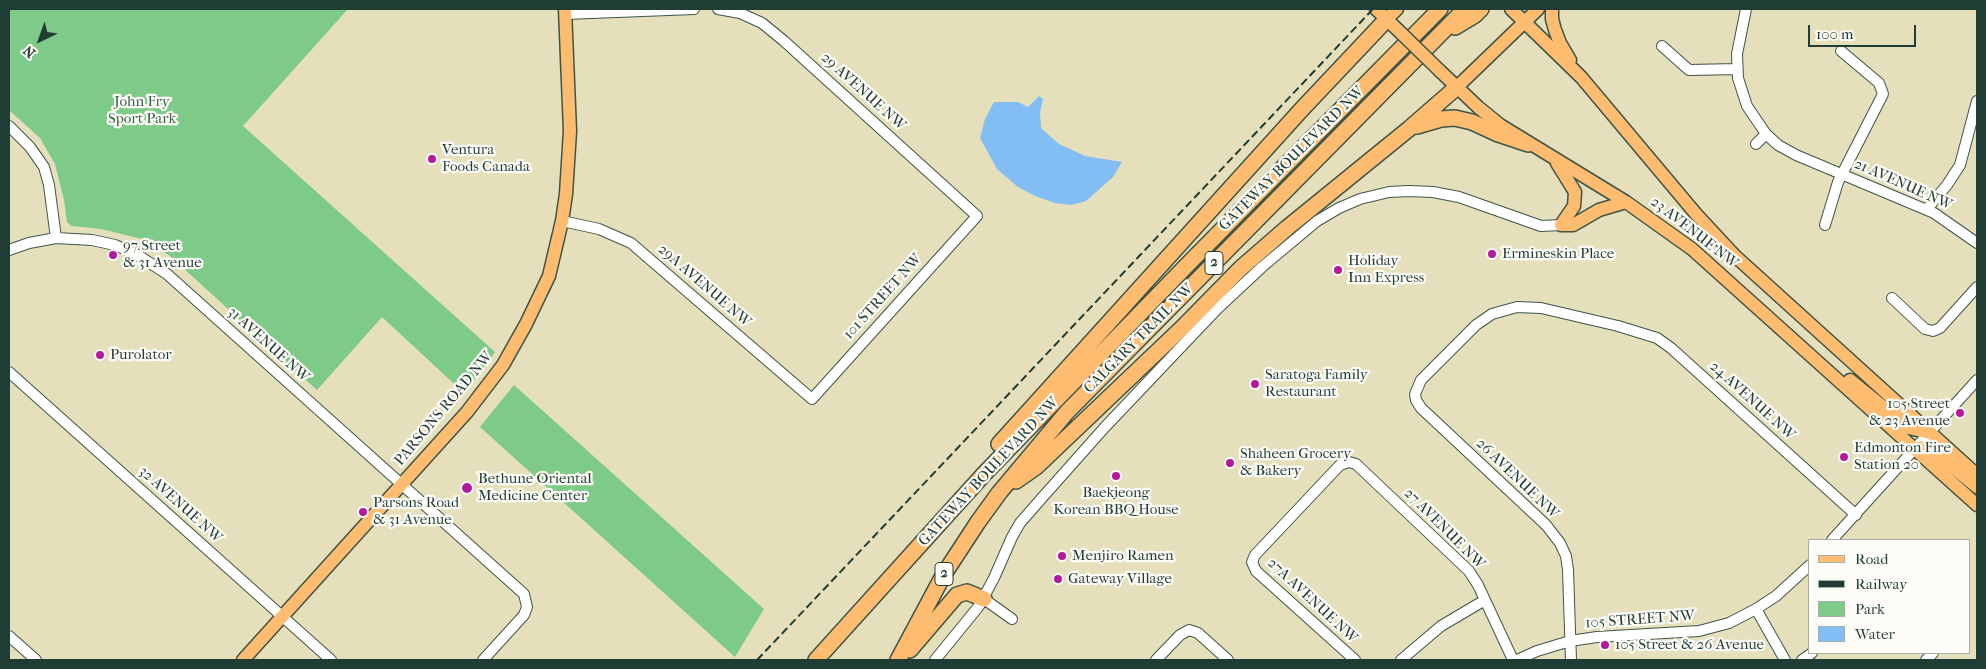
<!DOCTYPE html>
<html>
<head>
<meta charset="utf-8">
<style>
  body { margin:0 }
  #map { position:relative; width:1986px; height:669px; overflow:hidden; background:#e5dfbb; font-family:"IM FELL French Canon",serif }
  canvas { display:block }
  .frame { position:absolute; inset:0; border:10px solid #1f3d34; pointer-events:none }
  .legend { position:absolute; left:1808px; top:539px; width:162px; height:115px; box-sizing:border-box; background:#fdfcf7; border:1px solid #a4b0a9; margin:0; padding:6px 9px; list-style:none; font-size:15px; color:#1f3d34 }
  .legend li { display:flex; align-items:center; gap:10px; height:25px }
  .legend b { width:25px; border:1px solid #a4b0a9 }
  .north { position:absolute; left:15px; top:15px; width:50px; height:50px; -webkit-text-stroke:4px #fdfcf7; paint-order:stroke; rotate:222deg; font-size:14px; font-weight:700; line-height:20px; text-align:center; color:#1f3d34 }
  .north::after { content:''; display:block; margin:auto; width:18px; height:22px; background:#1f3d34; clip-path:polygon(50% 0,100% 100%,50% 72%,0 100%) }
  .scale { position:absolute; left:1808px; top:25px; width:108px; height:22px; box-sizing:border-box; border:2px solid #1f3d34; border-top:0; padding-left:6px; font-size:15px; line-height:18px; white-space:nowrap; color:#1f3d34; -webkit-text-stroke:4px #fdfcf7; paint-order:stroke }
</style>
</head>
<body>
<div id="map">
<canvas width="1986" height="669"></canvas>
<div class="frame"></div>
<ul class="legend">
<li><b style="height:6px;background:#fdbc6f"></b>Road</li>
<li><b style="height:6px;background:#1f3d34"></b>Railway</li>
<li><b style="height:14px;background:#7dca89"></b>Park</li>
<li><b style="height:14px;background:#82bdf4"></b>Water</li>
</ul>
<div class="north">N</div>
<div class="scale">100 m</div>
</div>
<script>
const ctx = document.querySelector('canvas').getContext('2d');
ctx.lineJoin = 'round';
function fillPath(path, color) {
  ctx.fillStyle = color;
  ctx.fill(path, 'evenodd');
}
function shape(rows) {
  const path = new Path2D();
  for (const r of rows) {
    path.moveTo(r[0], r[1]);
    for (let i = 2; i < r.length; i += 2) path.lineTo(r[i], r[i + 1]);
  }
  return path;
}
function stroke(path, color, width, dash) {
  ctx.strokeStyle = color;
  ctx.lineWidth = width;
  ctx.lineCap = dash ? 'butt' : 'round';
  ctx.setLineDash(dash || []);
  ctx.stroke(path);
}
function drawText(font, color, halo, rows, align = 'center') {
  ctx.font = font + ' "IM FELL French Canon",serif';
  ctx.lineWidth = 4.5;
  ctx.setLineDash([]);
  ctx.textBaseline = 'middle';
  ctx.strokeStyle = halo;
  ctx.fillStyle = color;
  for (const [text, x, y, turn = 0] of rows) {
    ctx.save();
    ctx.translate(x, y);
    ctx.rotate((+turn || 0) * Math.PI / 180);
    ctx.textAlign = isNaN(turn) ? turn : align;
    if (halo) ctx.strokeText(text, 0, 0);
    ctx.fillText(text, 0, 0);
    ctx.restore();
  }
}
fillPath(shape([
  [9,9,348,9,243,126,495,352,464,393,382,317,317,390,170,256,146,240,101,229,71,226,67,222,64,200,55,164,40,138,9,110],
  [514,385,764,609,735,657,480,427]
]), '#7dca89');
fillPath(shape([
  [1039,96,1043,99,1040,112,1041,128,1059,144,1085,156,1122,162,1113,177,1086,201,1071,205,1055,203,1035,196,1018,187,997,169,980,138,985,119,994,102,1018,102,1028,107]
]), '#82bdf4');
const minor = shape([
  [1746,9,1737,54,1738,78,1747,106,1766,134,1778,145,1796,155,1934,213,1977,243],
  [566,14,694,9],
  [1662,46,1689,70,1737,69],
  [9,126,30,147,44,167,49,185,56,238],
  [1756,144,1766,134],
  [1927,209,1947,185,1960,165,1977,101],
  [562,221,599,229,631,243,812,399,977,216,784,41,762,23,740,13,718,9],
  [1825,225,1838,182,1883,94,1879,83,1841,51],
  [9,250,29,243,56,238,92,240,115,245,136,254,167,274,524,594,527,607,524,615,483,660],
  [1892,298,1925,329,1933,331,1940,328,1977,287],
  [9,372,331,660],
  [1832,540,1977,380],
  [984,599,1012,619],
  [1756,609,1785,660],
  [9,636,36,660],
  [935,660,979,606,994,578,1012,537,1020,523,1041,499,1105,427,1217,309,1262,267,1317,221,1339,208,1360,199,1389,192,1409,191,1433,192,1459,197,1541,226,1561,225],
  [1156,660,1180,635,1189,630,1198,633,1228,660],
  [1355,660,1256,571,1252,562,1255,555,1340,465,1349,462,1356,464,1469,571,1478,585,1513,660],
  [1401,660,1441,626,1485,600],
  [1517,660,1537,651,1570,641,1597,637,1699,631,1729,623,1756,609,1776,596,1810,565],
  [1571,660,1568,570,1566,556,1560,543,1546,525,1421,408,1416,400,1415,394,1421,380,1476,325,1492,314,1517,307,1541,308,1618,326,1657,338,1671,348,1856,515],
  [1802,660,1812,653],
  [1926,660,1933,653]
]);
const major = shape([
  [1376,9,1402,34],
  [1511,9,1581,77,1696,214,1735,256,1977,475],
  [1552,9,1552,19,1555,30,1560,43,1570,60],
  [1387,19,1397,9],
  [1440,71,1478,107,1500,125,1626,202,1692,249,1977,505],
  [1457,87,1538,9],
  [1557,163,1575,192,1574,206,1561,225],
  [1561,225,1573,225,1599,210,1626,202],
  [1850,380,1909,428,1930,433],
  [1915,449,1922,447,1932,450,1977,487],
  [243,660,467,412,503,365,526,324,549,276,562,221,566,194,570,131,565,9]
]);
const highway = shape([
  [1455,27,1475,15,1481,9],
  [1417,126,1441,119,1455,118,1472,122,1498,134,1528,144],
  [999,444,1302,109,1387,19],
  [1016,481,1036,467,1181,329,1241,268,1287,228,1410,128,1457,87],
  [910,650,957,595,967,592,984,599],
  [816,660,984,474,1194,258,1440,9],
  [898,660,944,574,978,522,999,493,1067,412,1465,9]
]);
stroke(minor, '#3d5548', 12);
stroke(major, '#3d5548', 15);
stroke(highway, '#3d5548', 18);
stroke(minor, '#fff', 10);
stroke(major, '#fdbc6f', 12);
stroke(highway, '#fdbc6f', 15);
stroke(shape([
  [757,660,1373,9]
]), '#1f3d34', 2, [8, 4]);
const majorBridge = shape([
  [1402,34,1440,71]
]);
stroke(majorBridge, '#3d5548', 15, []);
stroke(majorBridge, '#fdbc6f', 12);
for (const [x, y, r, color] of [
  [432,159,5,"#b5179e"],
  [1492,254,5,"#b5179e"],
  [113,255,5,"#b5179e"],
  [1338,270,5,"#b5179e"],
  [100,355,5,"#b5179e"],
  [1255,384,5,"#b5179e"],
  [1960,413,5,"#b5179e"],
  [1844,457,5,"#b5179e"],
  [1230,463,5,"#b5179e"],
  [1116,476,5,"#b5179e"],
  [467,488,6,"#b5179e"],
  [363,512,5,"#b5179e"],
  [1062,556,5,"#b5179e"],
  [1058,579,5,"#b5179e"],
  [1605,645,5,"#b5179e"]
]) {
  const dot = new Path2D();
  dot.arc(x, y, r, 0, 2 * Math.PI);
  ctx.fillStyle = color;
  ctx.fill(dot);
  stroke(dot, '#fdfcf7', 2);
}
for (const [x, y, w] of [
  [1214,263,18],
  [944,574,18]
]) {
  const box = new Path2D();
  box.roundRect(x - w / 2, y - 11.5, w, 23, 4);
  ctx.fillStyle = '#fdfcf7';
  ctx.fill(box);
  stroke(box, '#1f3d34', 1);
}
drawText('bold 14px', '#1f3d34', null, [
  ["2",1214,263],
  ["2",944,574]
]);
drawText('15px', '#1f3d34', '#fdfcf7', [
  ["29 AVENUE NW",863,92,42],
  ["GATEWAY BOULEVARD NW",1292,159,-45],
  ["21 AVENUE NW",1903,185,24],
  ["23 AVENUE NW",1694,233,38],
  ["29A AVENUE NW",704,286,41],
  ["101 STREET NW",883,297,-48],
  ["CALGARY TRAIL NW",1139,339,-45],
  ["31 AVENUE NW",268,345,42],
  ["24 AVENUE NW",1752,401,42],
  ["PARSONS ROAD NW",444,409,-50],
  ["GATEWAY BOULEVARD NW",989,472,-47],
  ["26 AVENUE NW",1517,479,44],
  ["32 AVENUE NW",180,505,42],
  ["27 AVENUE NW",1444,529,45],
  ["27A AVENUE NW",1312,601,43],
  ["105 STREET NW",1640,620,-4]
]);
drawText('15px', '#366049', '#fdfcf7', [
  ["John Fry",142,102],
  ["Sport Park",142,119]
]);
drawText('15px', '#1f3d34', '#fdfcf7', [
  ["Ventura",442,150],
  ["Foods Canada",442,167],
  ["97 Street",123,246],
  ["& 31 Avenue",123,263],
  ["Ermineskin Place",1502,254],
  ["Holiday",1348,261],
  ["Inn Express",1348,278],
  ["Purolator",110,355],
  ["Saratoga Family",1265,375],
  ["Restaurant",1265,392],
  ["105 Street",1950,404,"right"],
  ["& 23 Avenue",1950,421,"right"],
  ["Edmonton Fire",1854,448],
  ["Station 20",1854,465],
  ["Shaheen Grocery",1240,454],
  ["& Bakery",1240,471],
  ["Bethune Oriental",478,479],
  ["Medicine Center",478,496],
  ["Baekjeong",1116,493,"center"],
  ["Korean BBQ House",1116,510,"center"],
  ["Parsons Road",373,503],
  ["& 31 Avenue",373,520],
  ["Menjiro Ramen",1072,556],
  ["Gateway Village",1068,579],
  ["105 Street & 26 Avenue",1615,645]
], 'left');
</script>
</body>
</html>
